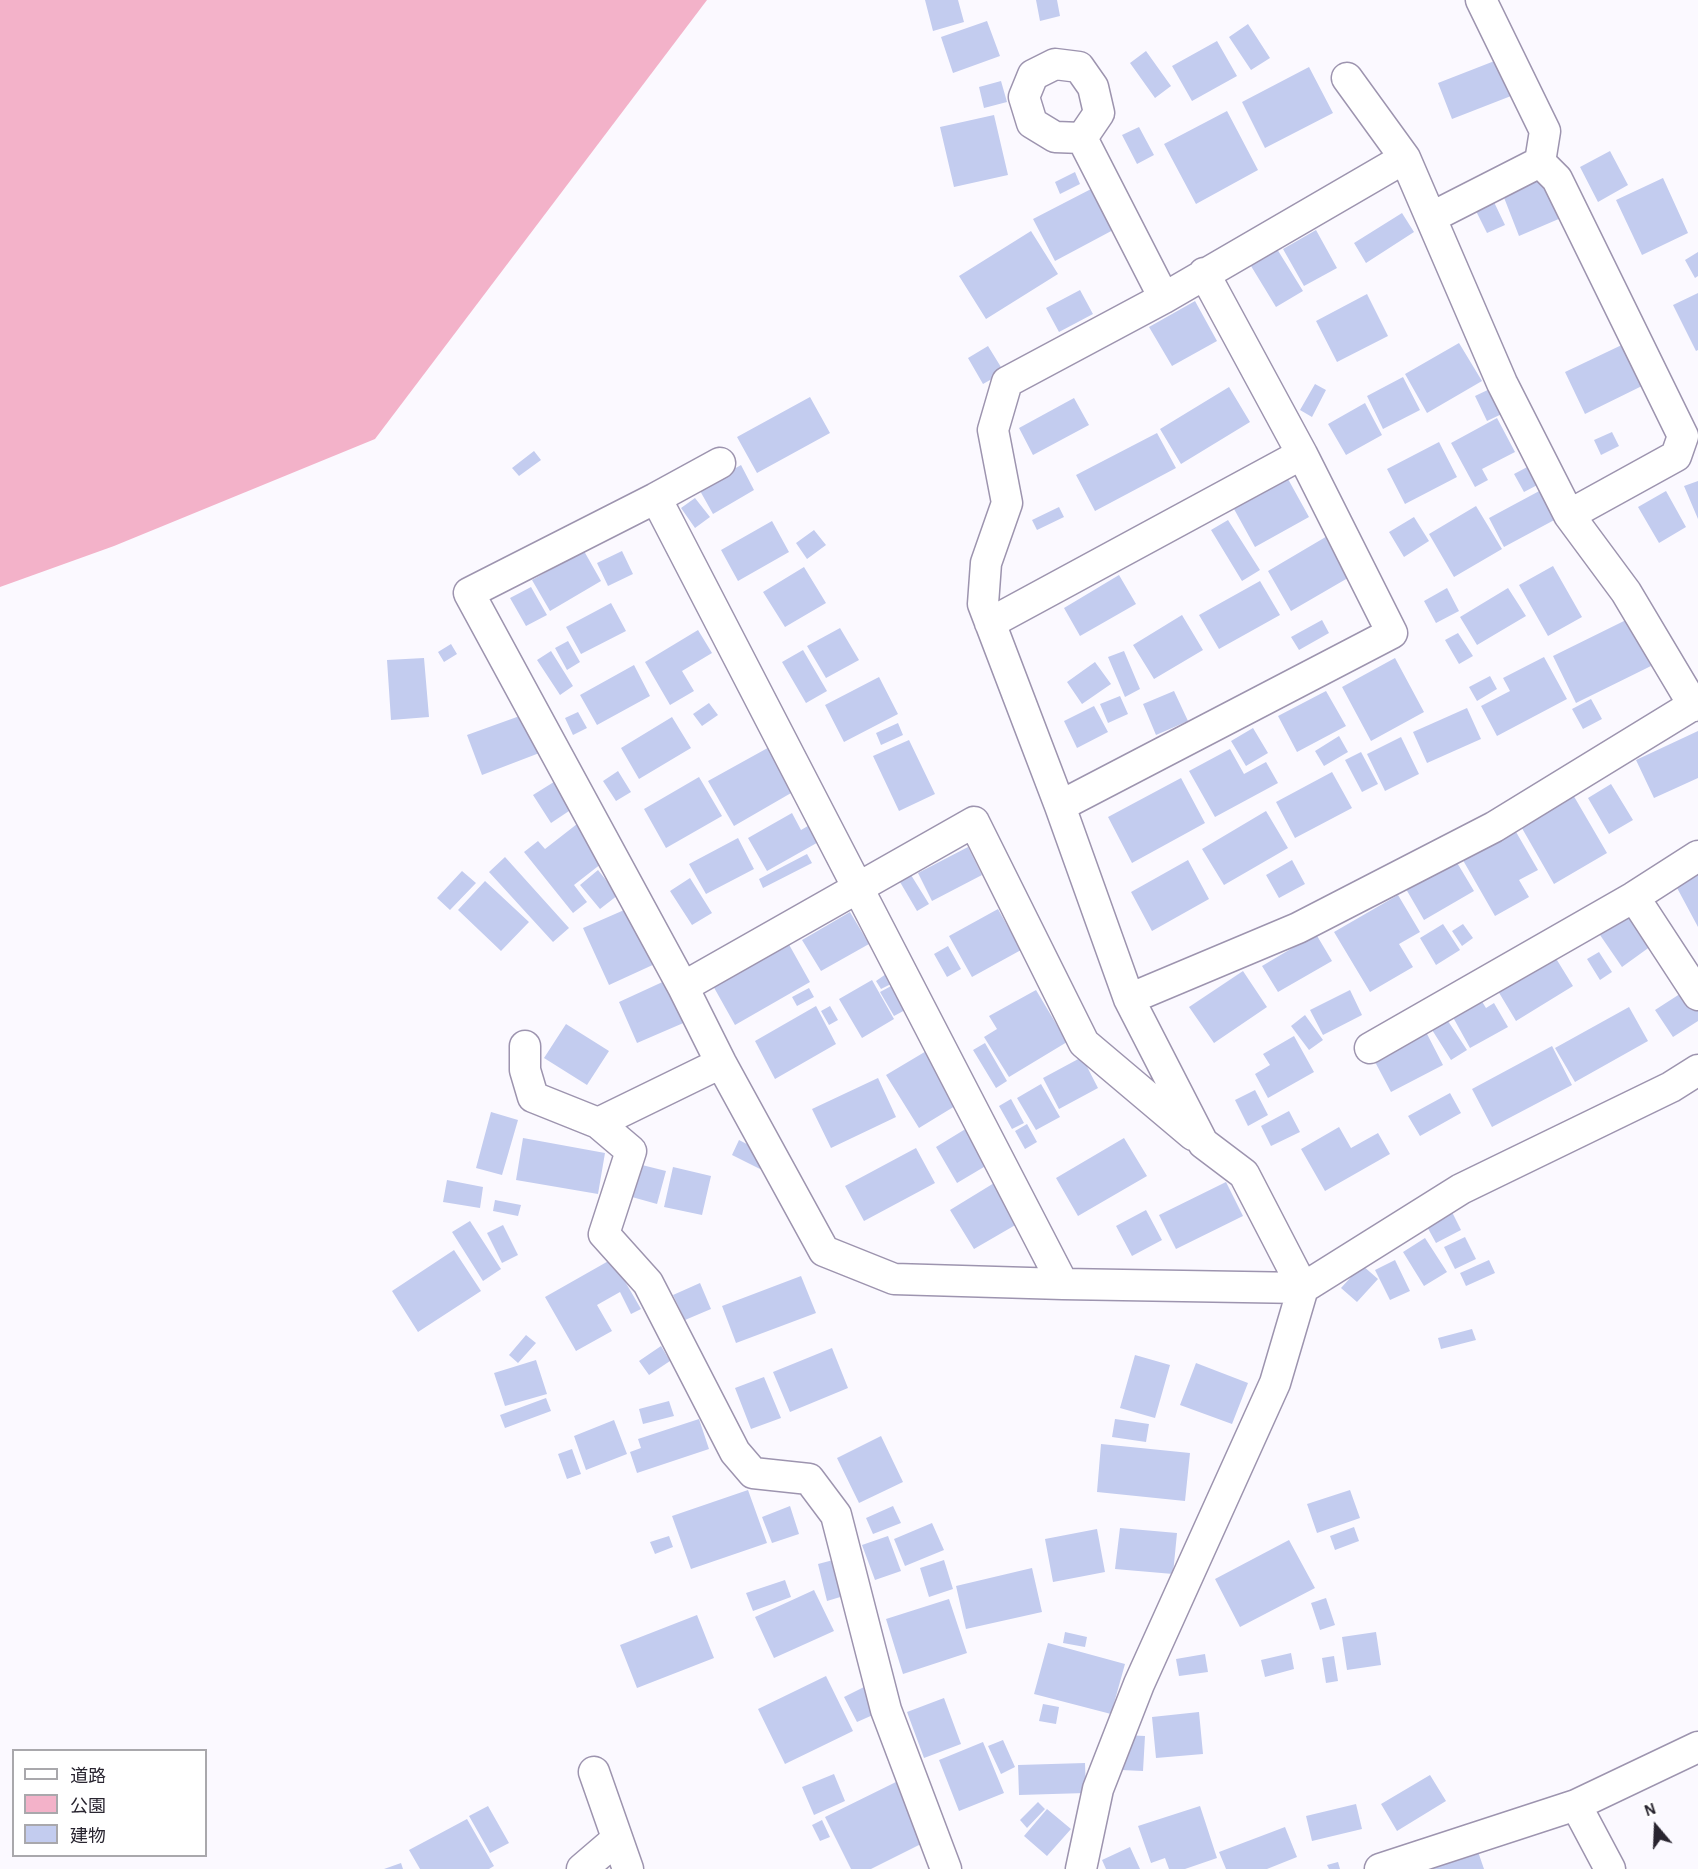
<!DOCTYPE html>
<html>
<head>
<meta charset="utf-8">
<style>
	body { margin:0 }
	#map { position:relative; width:1698px; height:1869px; overflow:hidden; background:#fbf9ff; font-family:"Alegreya Sans","Noto Sans JP",sans-serif }
	canvas { display:block }
	.legend { position:absolute; left:12px; top:1749px; width:195px; height:108px; box-sizing:border-box; background:#fff; border:2px solid #a9a8ac; margin:0; padding:8px 10px; list-style:none; font-size:18px; color:#292530 }
	.legend li { display:flex; align-items:center; gap:12px; height:30px }
	.legend b { width:30px; border:2px solid #a9a8ac }
	.north { position:absolute; left:1626px; top:1797px; width:60px; height:60px; -webkit-text-stroke:4px #fff; paint-order:stroke; rotate:341deg; font-size:16px; font-weight:700; line-height:24px; text-align:center; color:#292530 }
	.north::after { content:''; display:block; margin:auto; width:21px; height:27px; background:#292530; clip-path:polygon(50% 0,100% 100%,50% 72%,0 100%) }
</style>
</head>
<body>
<div id="map">
<canvas width="1698" height="1869"></canvas>
<ul class="legend">
<li><b style="height:8px;background:#fff"></b>道路</li>
<li><b style="height:16px;background:#f3b2c9"></b>公園</li>
<li><b style="height:16px;background:#c3ccef"></b>建物</li>
</ul>
<div class="north">N</div>
</div>
<script>
const ctx = document.querySelector('canvas').getContext('2d');
ctx.lineJoin = 'round';
function paint(path, color) { ctx.fillStyle = color; ctx.fill(path, 'evenodd'); }
function trace(path, color, width, dash) { ctx.strokeStyle = color; ctx.lineWidth = width; ctx.lineCap = dash ? 'butt' : 'round'; ctx.setLineDash(dash || []); ctx.stroke(path); }
const green = new Path2D(`
	M0,0H707L375,439L114,546L0,587Z`);
const building = new Path2D(`
	M925,0H958L964,22L933,31Z
	M1036,0H1057L1060,16L1040,21Z
	M987,21L1000,56L953,73L941,37Z
	M1248,24L1270,58L1251,70L1229,37Z
	M1217,41L1237,76L1192,101L1172,66Z
	M1146,51L1171,86L1155,98L1130,63Z
	M1497,60L1511,96L1452,119L1438,83Z
	M1309,67L1333,113L1265,148L1242,102Z
	M1001,81L1007,102L984,108L979,87Z
	M1227,111L1258,170L1196,204L1164,144Z
	M994,115L1008,175L954,187L940,127Z
	M1139,127L1154,155L1137,164L1122,135Z
	M1610,151L1628,185L1598,202L1580,167Z
	M1075,172L1080,184L1060,194L1055,182Z
	M1545,178L1561,218L1519,236L1503,195Z
	M1663,178L1688,233L1642,255L1616,200Z
	M1093,188L1115,229L1055,261L1033,219Z
	M1493,200L1505,225L1487,233L1475,209Z
	M1402,213L1414,232L1366,263L1354,243Z
	M1316,230L1337,268L1304,286L1283,249Z
	M1031,231L1058,274L986,319L959,276Z
	M1277,249L1303,291L1276,307L1251,266Z
	M1698,252V276L1695,278L1685,260Z
	M1080,290L1093,314L1059,332L1046,308Z
	M1698,293V350L1696,351L1673,305Z
	M1367,294L1388,336L1337,362L1316,321Z
	M1195,301L1217,341L1172,366L1149,327Z
	M1628,342L1648,383L1585,414L1565,372Z
	M1459,343L1482,381L1427,413L1405,374Z
	M988,346L1004,372L983,384L968,358Z
	M1403,377L1420,410L1383,429L1367,396Z
	M1315,384L1326,390L1312,417L1300,410Z
	M1229,387L1250,422L1181,464L1160,429Z
	M1494,387L1506,412L1487,421L1475,396Z
	M810,397L830,433L757,473L737,437Z
	M1074,398L1089,425L1033,455L1019,428Z
	M1365,403L1382,435L1346,455L1328,424Z
	M1497,418L1515,452L1482,469L1488,480L1475,487L1451,443Z
	M1612,432L1619,446L1601,455L1594,440Z
	M1157,433L1176,468L1095,511L1076,475Z
	M1439,442L1457,477L1405,504L1387,469Z
	M534,451L541,460L519,476L512,468Z
	M1533,464L1543,482L1524,492L1514,474Z
	M741,465L754,490L713,514L699,489Z
	M1288,479L1309,517L1255,547L1234,509Z
	M1698,481V519L1684,486Z
	M1543,489L1558,518L1504,547L1489,518Z
	M1666,491L1686,527L1659,543L1638,507Z
	M695,498L710,517L695,528L681,508Z
	M1476,506L1502,549L1454,577L1429,534Z
	M1059,507L1064,517L1037,530L1032,520Z
	M1414,517L1429,541L1404,557L1389,532Z
	M1228,520L1260,570L1242,581L1211,530Z
	M772,521L789,552L738,581L721,550Z
	M814,530L826,545L807,559L796,543Z
	M1329,535L1353,575L1291,611L1268,571Z
	M584,551L601,581L550,611L532,580Z
	M622,551L633,574L608,586L597,563Z
	M1553,566L1582,617L1548,636L1519,585Z
	M804,567L826,603L785,627L763,592Z
	M1119,575L1136,604L1080,636L1064,608Z
	M1260,581L1280,615L1219,649L1199,615Z
	M531,587L547,615L526,626L510,598Z
	M1447,588L1459,611L1436,623L1424,601Z
	M1508,588L1526,616L1477,645L1460,617Z
	M611,603L626,631L581,654L566,627Z
	M1182,615L1203,650L1154,679L1133,645Z
	M1628,619L1651,666L1576,703L1553,656Z
	M1322,620L1329,633L1299,650L1291,637Z
	M840,628L859,660L826,678L807,646Z
	M698,630L712,653L682,671L694,691L670,705L645,662Z
	M1458,633L1473,656L1459,664L1445,640Z
	M568,641L580,662L567,670L555,648Z
	M451,644L457,654L444,662L438,652Z
	M803,650L827,691L806,703L782,662Z
	M551,651L573,686L560,695L537,660Z
	M1124,651L1140,689L1125,697L1108,657Z
	M1544,657L1567,699L1497,736L1481,706L1510,691L1503,678Z
	M424,658L429,717L391,720L387,660Z
	M1395,658L1424,712L1371,741L1342,687Z
	M1095,662L1111,684L1082,704L1067,682Z
	M634,665L650,696L597,725L580,695Z
	M1490,676L1497,689L1477,701L1469,687Z
	M879,677L898,714L844,742L825,705Z
	M1174,691L1188,721L1156,735L1143,704Z
	M1326,691L1346,726L1297,752L1278,716Z
	M1120,696L1128,714L1108,723L1100,704Z
	M1591,699L1602,719L1583,729L1572,709Z
	M709,703L718,715L702,726L693,714Z
	M1094,706L1108,732L1077,748L1064,721Z
	M1467,708L1481,739L1427,763L1413,732Z
	M578,712L587,728L573,735L565,718Z
	M528,713L542,752L482,775L467,735Z
	M672,717L691,748L639,779L621,748Z
	M898,723L903,735L881,745L876,733Z
	M1253,728L1268,753L1246,766L1231,741Z
	M1698,731V778L1654,798L1636,760Z
	M1339,736L1348,752L1324,766L1315,751Z
	M1401,737L1419,774L1385,791L1367,754Z
	M909,740L935,794L899,811L873,756Z
	M773,745L798,789L734,826L708,781Z
	M1230,749L1244,774L1266,762L1278,783L1215,817L1189,771Z
	M1361,752L1378,784L1362,792L1345,760Z
	M618,771L631,792L616,801L603,781Z
	M1332,772L1352,808L1295,838L1276,802Z
	M699,777L722,816L666,848L644,809Z
	M1181,778L1205,823L1132,863L1108,817Z
	M557,780L575,807L551,823L533,795Z
	M1611,784L1633,820L1609,834L1588,798Z
	M1572,793L1607,853L1554,884L1519,823Z
	M1266,811L1288,848L1224,885L1202,849Z
	M792,813L801,830L813,823L822,840L767,871L748,838Z
	M577,824L606,860L574,885L587,902L573,913L524,852L538,841L545,849Z
	M1512,825L1538,870L1519,880L1529,897L1495,916L1460,855Z
	M738,838L754,869L706,894L689,864Z
	M968,847L982,875L932,901L918,873Z
	M807,854L812,863L763,888L759,879Z
	M505,857L569,928L553,942L489,872Z
	M1188,860L1209,899L1152,931L1131,892Z
	M1292,860L1305,884L1279,898L1266,875Z
	M1456,861L1474,891L1424,920L1406,889Z
	M598,870L618,895L600,909L580,885Z
	M462,871L476,883L450,910L437,898Z
	M1698,874V927L1676,886Z
	M911,875L929,904L917,911L900,882Z
	M690,878L712,913L692,925L670,891Z
	M485,881L529,922L501,951L458,910Z
	M1398,895L1420,932L1399,944L1413,967L1370,992L1334,932Z
	M631,907L657,963L609,985L583,928Z
	M998,909L1021,950L972,977L949,936Z
	M1635,910L1658,941L1622,967L1600,935Z
	M850,912L869,944L821,971L802,940Z
	M1443,924L1460,950L1436,965L1420,938Z
	M1463,924L1473,938L1462,946L1452,931Z
	M1316,934L1332,961L1278,992L1262,966Z
	M787,941L810,982L735,1025L712,984Z
	M948,946L961,969L947,977L934,954Z
	M1552,952L1573,986L1516,1021L1495,986Z
	M1599,952L1612,972L1600,980L1587,959Z
	M1243,971L1267,1007L1214,1043L1189,1007Z
	M886,974L891,984L881,989L876,981Z
	M669,979L688,1021L637,1043L619,1002Z
	M872,980L894,1019L862,1038L839,999Z
	M893,985L907,1009L894,1016L880,992Z
	M809,988L814,997L797,1006L792,997Z
	M1036,990L1067,1042L1009,1077L984,1037L997,1029L989,1016Z
	M1350,990L1362,1015L1323,1035L1310,1010Z
	M1686,990L1698,1008V1021L1673,1037L1655,1010Z
	M1478,995L1486,1008L1494,1003L1508,1027L1470,1048L1449,1010Z
	M816,1006L836,1044L775,1079L755,1041Z
	M830,1006L838,1020L829,1025L821,1011Z
	M1629,1007L1648,1041L1575,1082L1555,1048Z
	M1305,1015L1323,1040L1309,1050L1291,1026Z
	M1444,1015L1467,1050L1451,1060L1429,1025Z
	M566,1024L609,1051L587,1085L544,1058Z
	M1426,1032L1443,1065L1391,1092L1374,1060Z
	M1294,1036L1314,1072L1268,1098L1255,1074L1270,1065L1263,1054Z
	M985,1043L1007,1081L996,1088L973,1050Z
	M1552,1046L1572,1085L1492,1127L1472,1089Z
	M928,1050L960,1103L919,1128L886,1075Z
	M1082,1057L1098,1088L1059,1109L1043,1078Z
	M878,1078L896,1117L831,1148L812,1109Z
	M1041,1084L1060,1117L1036,1130L1017,1098Z
	M1255,1090L1268,1115L1248,1126L1235,1100Z
	M1450,1093L1461,1113L1420,1136L1408,1116Z
	M1011,1099L1024,1123L1012,1129L999,1106Z
	M1289,1111L1300,1132L1271,1146L1261,1126Z
	M491,1112L518,1120L502,1175L476,1168Z
	M1027,1124L1037,1142L1025,1149L1015,1131Z
	M972,1125L994,1161L957,1183L936,1147Z
	M1339,1127L1351,1148L1378,1133L1390,1154L1325,1191L1301,1149Z
	M523,1138L605,1153L598,1194L516,1180Z
	M1124,1138L1147,1176L1078,1216L1056,1178Z
	M739,1140L768,1155L760,1169L732,1155Z
	M916,1148L935,1183L864,1221L845,1186Z
	M642,1165L666,1171L657,1204L632,1197Z
	M673,1167L711,1176L702,1215L664,1207Z
	M447,1180L483,1187L480,1208L443,1202Z
	M999,1180L1024,1220L974,1249L950,1210Z
	M1226,1182L1243,1216L1176,1249L1159,1215Z
	M495,1200L521,1205L518,1216L493,1211Z
	M1146,1210L1162,1240L1132,1256L1116,1226Z
	M1451,1210L1461,1230L1436,1243L1425,1223Z
	M470,1221L501,1269L483,1281L452,1232Z
	M503,1225L518,1255L502,1263L487,1233Z
	M1465,1237L1476,1259L1455,1269L1444,1247Z
	M1425,1238L1447,1272L1424,1286L1403,1252Z
	M454,1250L481,1291L418,1332L392,1291Z
	M612,1259L641,1309L631,1314L620,1292L597,1305L612,1331L576,1351L545,1297Z
	M1395,1260L1410,1291L1390,1300L1375,1270Z
	M1489,1260L1495,1273L1466,1286L1460,1273Z
	M1362,1265L1378,1279L1357,1302L1341,1288Z
	M801,1276L816,1313L736,1343L722,1306Z
	M700,1283L711,1309L685,1320L673,1295Z
	M1472,1329L1476,1340L1441,1349L1438,1338Z
	M526,1335L536,1343L518,1363L509,1355Z
	M661,1346L670,1361L649,1375L639,1361Z
	M832,1348L848,1388L790,1412L773,1372Z
	M1135,1355L1170,1365L1155,1418L1120,1408Z
	M536,1360L547,1394L505,1406L494,1373Z
	M1196,1363L1248,1383L1232,1424L1180,1405Z
	M764,1377L781,1418L751,1429L735,1388Z
	M546,1398L551,1411L505,1428L500,1415Z
	M669,1401L674,1416L643,1424L639,1409Z
	M699,1419L709,1449L637,1473L630,1452L641,1448L638,1439Z
	M1115,1419L1149,1424L1146,1442L1112,1437Z
	M614,1420L627,1454L586,1470L574,1436Z
	M881,1436L903,1482L859,1503L837,1458Z
	M1101,1444L1190,1453L1185,1501L1097,1492Z
	M572,1449L581,1474L567,1479L558,1454Z
	M748,1490L767,1543L691,1569L672,1516Z
	M1350,1490L1360,1518L1317,1533L1307,1504Z
	M790,1506L799,1534L772,1543L762,1517Z
	M893,1506L901,1523L873,1534L866,1518Z
	M932,1523L944,1550L905,1566L894,1539Z
	M1354,1527L1359,1541L1335,1550L1330,1536Z
	M1120,1528L1177,1533L1173,1574L1115,1569Z
	M1097,1529L1105,1572L1053,1582L1045,1539Z
	M669,1536L673,1547L655,1554L650,1542Z
	M888,1536L901,1571L875,1580L862,1545Z
	M1289,1540L1315,1588L1240,1627L1215,1579Z
	M837,1559L847,1595L827,1601L818,1564Z
	M944,1560L953,1589L929,1597L920,1568Z
	M1032,1568L1042,1612L966,1629L956,1586Z
	M785,1580L791,1597L753,1611L746,1593Z
	M814,1590L834,1631L774,1658L755,1617Z
	M1326,1598L1335,1625L1320,1630L1311,1603Z
	M949,1599L967,1653L903,1674L886,1619Z
	M697,1615L714,1658L637,1688L620,1645Z
	M1065,1632L1087,1637L1085,1647L1063,1643Z
	M1376,1632L1381,1665L1347,1670L1342,1637Z
	M1048,1643L1125,1664L1111,1714L1034,1694Z
	M1291,1653L1294,1669L1265,1677L1261,1660Z
	M1205,1654L1208,1672L1179,1676L1176,1659Z
	M1334,1656L1338,1681L1326,1683L1322,1658Z
	M826,1676L853,1731L785,1764L758,1709Z
	M870,1684L882,1711L857,1722L844,1697Z
	M944,1698L961,1744L924,1758L907,1712Z
	M1043,1704L1059,1707L1056,1724L1039,1721Z
	M1199,1712L1203,1754L1156,1758L1152,1717Z
	M1123,1735L1145,1736L1143,1771L1121,1770Z
	M1003,1740L1015,1767L1001,1774L988,1746Z
	M983,1742L1004,1793L959,1811L939,1760Z
	M1085,1763L1086,1793L1019,1795L1018,1765Z
	M834,1774L845,1801L814,1815L802,1787Z
	M1430,1775L1446,1801L1397,1831L1381,1804Z
	M898,1781L927,1841L871,1869H851L825,1817Z
	M1038,1802L1045,1809L1027,1828L1020,1820Z
	M1356,1804L1362,1829L1312,1841L1306,1816Z
	M488,1806L509,1843L490,1853L469,1816Z
	M1200,1806L1217,1858L1185,1869H1169L1165,1858L1151,1863L1138,1826Z
	M1047,1809L1071,1829L1047,1856L1024,1836Z
	M467,1819L494,1866L489,1869H420L409,1850Z
	M822,1820L830,1837L820,1841L812,1825Z
	M1285,1827L1297,1857L1267,1869H1226L1219,1852Z
	M1475,1843L1484,1869H1427Z
	M1130,1847L1140,1869H1106L1102,1860Z
	M1338,1862L1340,1869H1329L1327,1865Z
	M401,1863L403,1869H384Z`);
const minor = new Path2D(`
	M1481,0L1545,131L1540,162
	M1347,78L1405,158
	M1082,138L1099,113L1093,87L1079,67L1055,64L1033,75L1024,97L1032,123L1055,137L1082,138L1164,298
	M1432,217L1540,162L1557,179L1683,436L1676,456L1569,515
	M656,498L720,463
	M990,623L1302,454
	M1060,806L1392,633L1302,454L1204,273
	M1634,897L1698,856
	M683,987L974,822L1084,1043L1193,1135
	M1129,999L1298,928L1494,827L1698,702
	M525,1046V1070L533,1097L598,1123
	M1370,1048L1634,897L1698,995
	M721,1063L598,1123L631,1151L604,1234L648,1283L735,1452L753,1473L809,1479L836,1515L886,1710L946,1869
	M1063,1284L656,498L469,593L683,987L721,1063L824,1251L894,1279L1063,1284L1303,1288L1461,1189L1671,1087L1698,1070
	M594,1772L628,1869
	M1576,1805L1610,1869
	M582,1869L617,1839
	M1081,1869L1098,1789L1139,1684L1275,1383L1303,1288L1244,1174L1203,1143L1129,999L1060,806L983,604L986,563L1007,503L993,430L1007,382L1164,298L1405,158L1502,383L1569,515L1626,592L1694,706
	M1380,1869L1576,1805L1698,1747`);
paint(green, '#f3b2c9');
paint(building, '#c3ccef');
trace(minor, '#9d94af', 33);
trace(minor, '#fff', 30);
</script>
</body>
</html>
